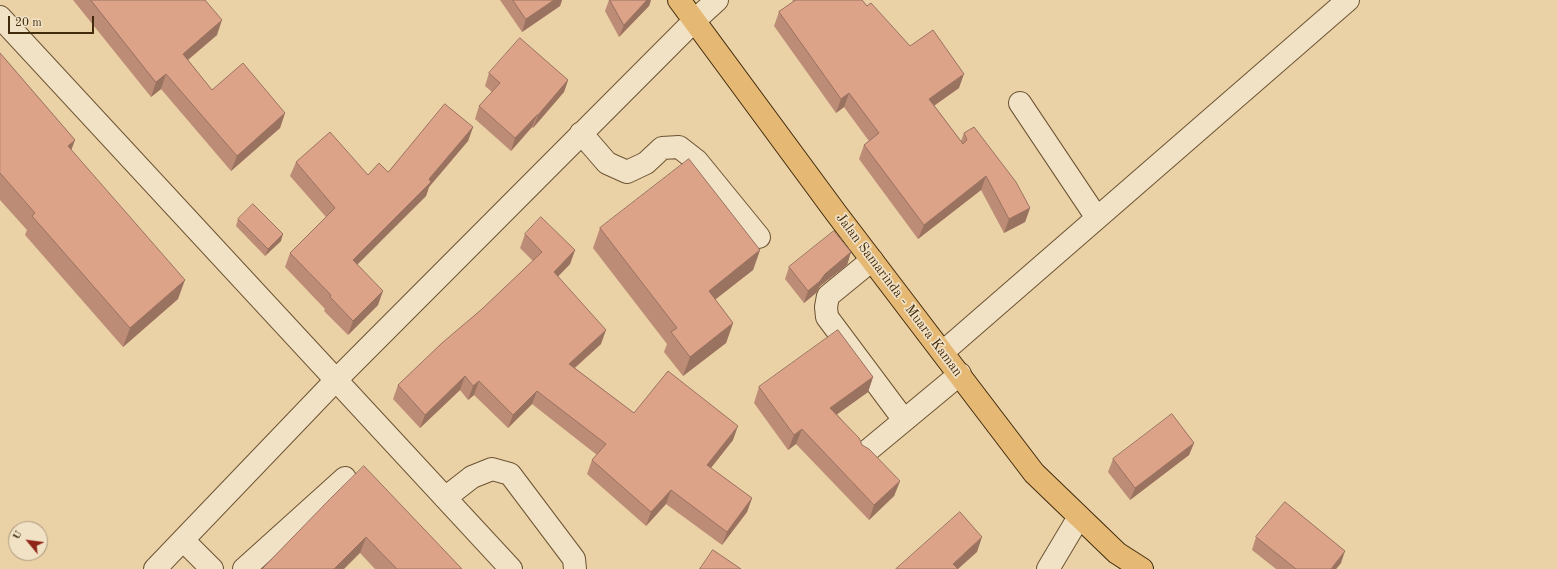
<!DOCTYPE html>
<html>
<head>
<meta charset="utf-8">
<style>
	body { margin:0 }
	#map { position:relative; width:1557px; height:569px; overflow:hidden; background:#ead1a6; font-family:"Old Standard TT",serif }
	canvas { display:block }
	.north { position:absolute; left:8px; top:521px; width:40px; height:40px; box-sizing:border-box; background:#f1e1c5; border:1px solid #ab987b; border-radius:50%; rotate:299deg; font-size:11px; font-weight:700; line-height:16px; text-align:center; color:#422b0d }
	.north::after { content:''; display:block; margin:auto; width:14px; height:18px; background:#8f2418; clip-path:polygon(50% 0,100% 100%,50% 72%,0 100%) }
	.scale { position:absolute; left:8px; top:16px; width:86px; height:18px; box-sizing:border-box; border:2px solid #422b0d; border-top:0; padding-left:5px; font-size:12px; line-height:14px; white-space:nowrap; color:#422b0d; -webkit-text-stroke:3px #f1e1c5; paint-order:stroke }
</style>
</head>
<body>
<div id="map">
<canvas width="1557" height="569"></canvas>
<div class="north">U</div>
<div class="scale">20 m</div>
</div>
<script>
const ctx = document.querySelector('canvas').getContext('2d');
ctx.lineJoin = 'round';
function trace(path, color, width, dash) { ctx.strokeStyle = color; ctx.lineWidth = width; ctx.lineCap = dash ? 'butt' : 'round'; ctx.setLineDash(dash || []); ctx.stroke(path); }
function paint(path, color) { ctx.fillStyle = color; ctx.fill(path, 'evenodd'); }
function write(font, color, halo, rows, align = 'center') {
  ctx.font = font + ' "Old Standard TT",serif'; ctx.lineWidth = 3.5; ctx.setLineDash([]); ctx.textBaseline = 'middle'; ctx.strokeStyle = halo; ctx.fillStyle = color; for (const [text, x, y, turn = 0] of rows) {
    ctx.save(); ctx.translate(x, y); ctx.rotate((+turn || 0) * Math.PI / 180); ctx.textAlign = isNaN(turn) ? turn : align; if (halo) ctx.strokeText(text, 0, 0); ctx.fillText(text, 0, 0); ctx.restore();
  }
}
const minor = new Path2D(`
	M0,17L511,569
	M1020,103L1097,218
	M581,133L607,163L627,172L646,163L662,148L679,147L697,161L759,237
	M872,260L828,296L826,307L827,317L904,420
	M943,352L1348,0
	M866,452L960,374
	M445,498L472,477L492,469L510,474L574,559L575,569
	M183,540L212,569
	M155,569L336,380L695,20L717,0
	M244,569L345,478
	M1048,569L1079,517`);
const major = new Path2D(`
	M679,0L836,213L1034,473L1117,553L1142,569`);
const wall = new Path2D(`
	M73,0H205L217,35L188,60L212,90L285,113L280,128L231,171L161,89L151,97Z
	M500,0H562L560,6L522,32Z
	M609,0H651L649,6L619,37L605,11Z
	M792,0H862L867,6L910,46L959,88L934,105L961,141L964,133L1030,208L1025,222L1004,233L981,190L918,239L859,159L864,145L869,141L844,107L836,113L774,26L779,12L794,2Z
	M0,53L75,140L71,150L178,299L123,347L25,235L27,230L0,200Z
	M489,73L568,80L564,92L533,128L532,127L511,151L475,119L479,106L492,92L485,86Z
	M473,127L468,141L429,187L426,196L357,264L378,305L348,335L324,311L325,309L285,267L290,253L326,217L290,176L296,162L368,175L388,172Z
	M238,219L281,241L265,256L236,226Z
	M600,228L760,250L753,270L715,299L733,323L726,343L683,376L664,352L667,344L593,248Z
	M525,234L575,250L570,264L558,276L601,344L575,368L634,413L733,440L711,468L752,498L747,512L722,545L666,504L646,526L587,474L592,460L597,455L532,404L508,428L474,395L468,400L460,390L420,428L393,399L398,385L482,309L533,261L520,248Z
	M851,252L847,265L820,286L816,293L804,303L785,279L789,267Z
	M873,377L868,392L837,414L862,445L900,481L894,496L869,520L796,444L788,450L754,403L759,387Z
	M1194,443L1189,455L1130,500L1108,472L1113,459Z
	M330,499L462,569H375L360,553Z
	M1256,537L1341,563L1336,569H1276L1252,550Z`);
const shadedWall = new Path2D(`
	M554,0H562L560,6L522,32L526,19Z
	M647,0H651L649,6L619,37L624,25Z
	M222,20L217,35L177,69L183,54Z
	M166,74L161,89L151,97L156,82Z
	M964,74L959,88L924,113L929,99Z
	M568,80L564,92L533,128L538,115Z
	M849,93L844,107L836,113L841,99Z
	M285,113L280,128L231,171L237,156Z
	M537,115L532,127L511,151L515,138Z
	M473,127L468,141L429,187L426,196L348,274L353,260L429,179Z
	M75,140L68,159V146Z
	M986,176L981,190L918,239L924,225Z
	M1030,208L1025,222L1004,233L1009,219Z
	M283,234L281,241L265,256L268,249Z
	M575,250L570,264L549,286L554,272Z
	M760,250L753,270L702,310L709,291Z
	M851,252L847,265L820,286L816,293L804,303L808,291L825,274Z
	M185,280L178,299L123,347L130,328Z
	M383,291L378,305L348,335L353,321Z
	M733,323L726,343L683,376L690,357Z
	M606,330L601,344L564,377L569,364Z
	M465,376L460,390L420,428L425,415Z
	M873,377L868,392L825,423L830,408Z
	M479,381L474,395L468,400L473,386Z
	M537,391L532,404L508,428L513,415Z
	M738,426L733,440L702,479L707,465Z
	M802,429L796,444L788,450L794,435Z
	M1194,443L1189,455L1130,500L1135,488Z
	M900,481L894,496L869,520L874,505Z
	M671,490L666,504L646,526L651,512Z
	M752,498L747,512L722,545L727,532Z
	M366,537L360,553L344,569H334Z
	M982,537L977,552L958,569L953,564Z
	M1345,551L1341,563L1336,569H1331Z`);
const building = new Path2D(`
	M91,0H205L222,20L183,54L212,90L243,63L285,113L237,156L166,74L156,82Z
	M513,0H554L526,19Z
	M610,0H647L624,25Z
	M796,0H862L867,6L871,3L910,46L933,30L964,74L929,99L963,144L967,140L964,133L974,127L1016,182L1030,208L1009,219L986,176L924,225L864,145L879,133L849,93L841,99L779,12Z
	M520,38L568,80L538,115H537L515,138L479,106L500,83L489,73Z
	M0,53L75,140L68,146L185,280L130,328L32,216L35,213L0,173Z
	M445,104L473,127L429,179L431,182L353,260L383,291L353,321L330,297L331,295L290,253L335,208L296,162L330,132L368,175L379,163L388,172Z
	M689,159L760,250L709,291L733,323L690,357L671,332L677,328L600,228Z
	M253,204L283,234L268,249L238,219Z
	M541,217L575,250L554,272L606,330L569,364L634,413L668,371L738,426L707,465L752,498L727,532L671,490L651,512L592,460L606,444L537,391L513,415L479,381L473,386L465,376L425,415L398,385L442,343L482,309L542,252L525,234Z
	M834,231L851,252L825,274L820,281L808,291L789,267Z
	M838,330L873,377L830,408L859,438L862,445L869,449L900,481L874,505L802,429L794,435L759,387Z
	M1172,414L1194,443L1135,488L1113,459Z
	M364,466L462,569H397L366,537L334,569H262L330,499Z
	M1285,502L1345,551L1331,569H1296L1256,537Z
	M960,512L982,537L953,564L958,569H896Z
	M713,550L741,569H700Z`);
const streetNames = [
	["Jalan Samarinda - Muara Kaman",899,295,53]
];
trace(minor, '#6c5433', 24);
trace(major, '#422b0d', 24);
trace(minor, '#f1e1c5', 22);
trace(major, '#e5b873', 22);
paint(wall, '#bd8c76');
paint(shadedWall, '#9a7260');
paint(building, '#dca389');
trace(building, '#9a7260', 1);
write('14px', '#422b0d', '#f1e1c5', streetNames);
</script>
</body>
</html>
